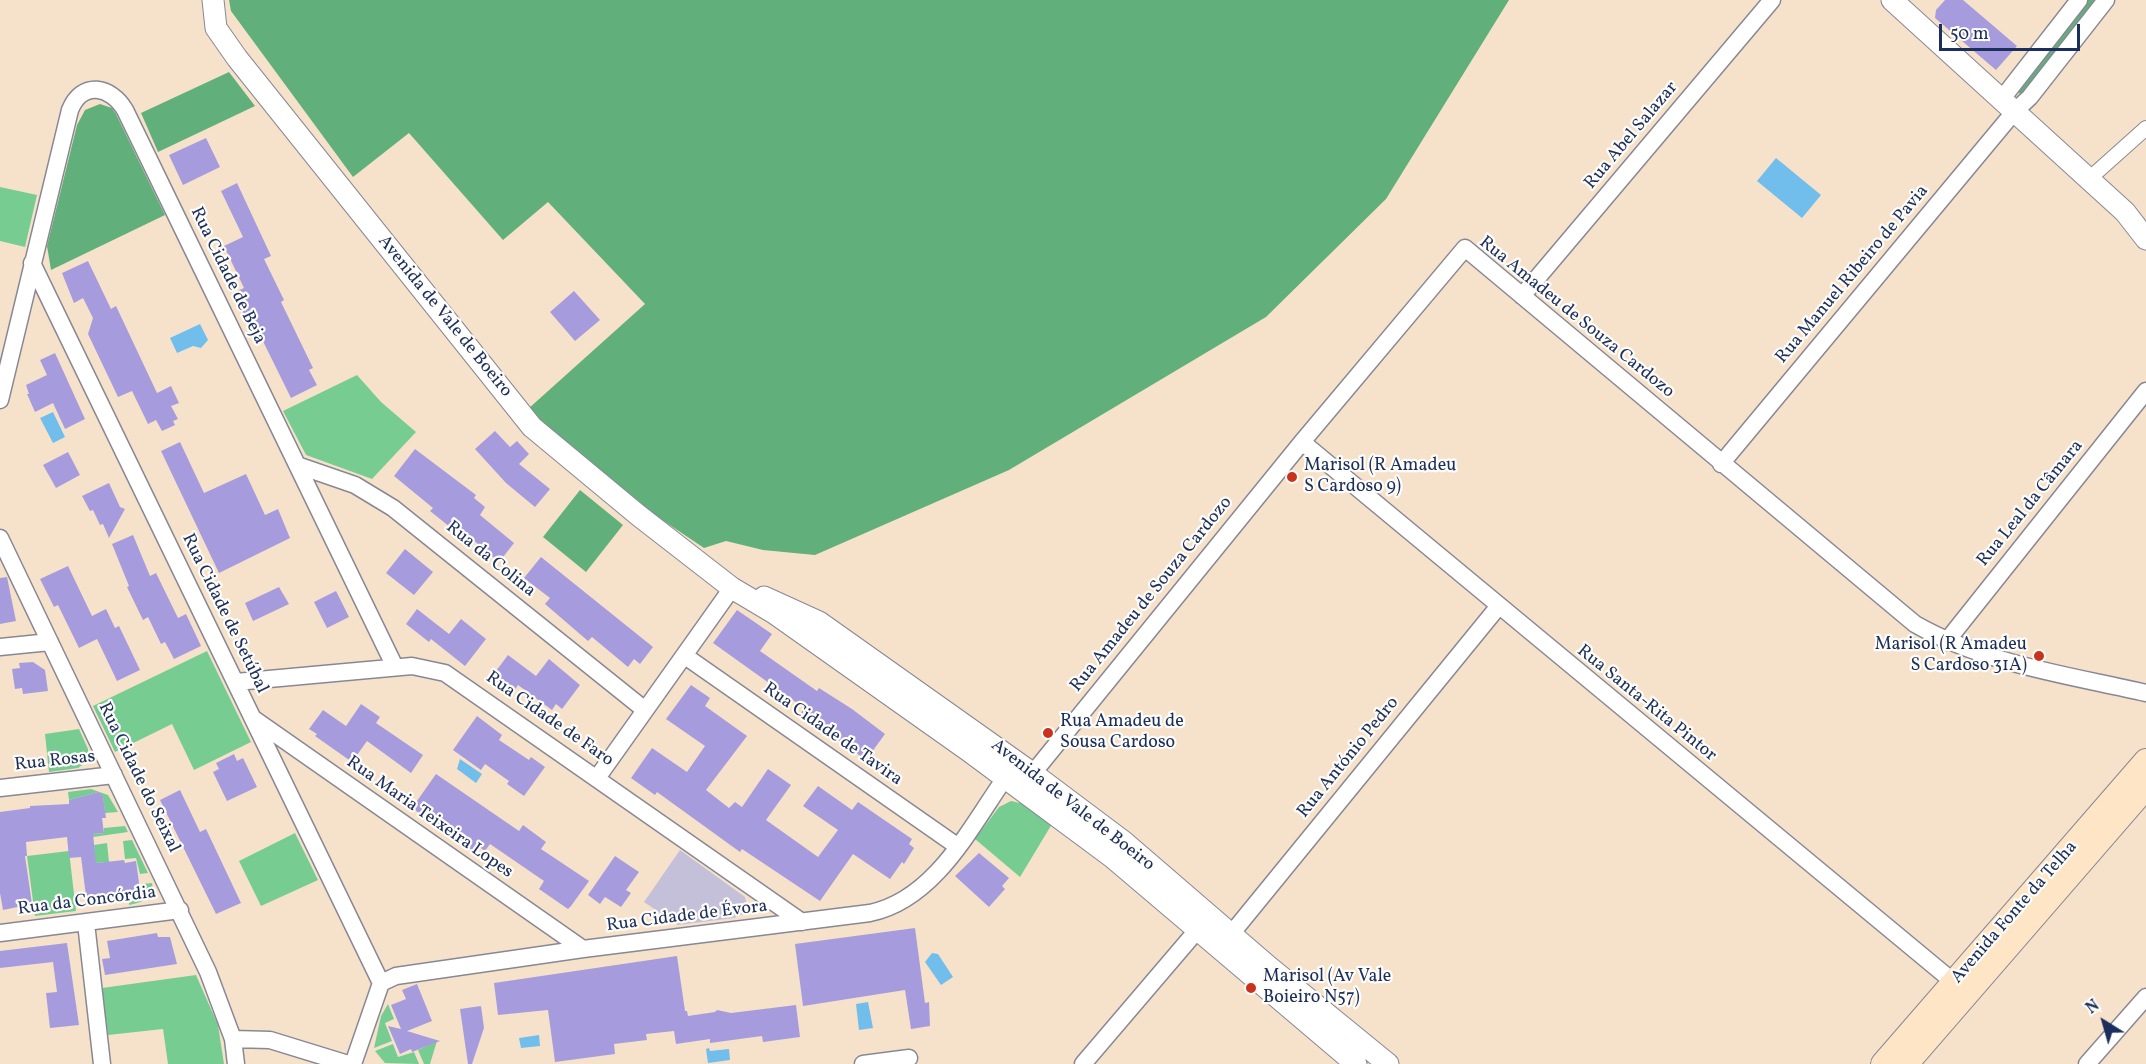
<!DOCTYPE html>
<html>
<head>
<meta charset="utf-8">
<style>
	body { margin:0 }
	#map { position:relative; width:2146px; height:1064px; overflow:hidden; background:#f6e2ca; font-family:Vollkorn,serif }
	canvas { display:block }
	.north { position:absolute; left:2074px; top:992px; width:60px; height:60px; -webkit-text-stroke:4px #fdfcf7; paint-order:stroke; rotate:323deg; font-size:16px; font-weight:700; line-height:24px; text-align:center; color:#1b2f5e }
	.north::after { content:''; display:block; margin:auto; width:21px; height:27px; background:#1b2f5e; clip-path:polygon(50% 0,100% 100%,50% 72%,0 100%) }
	.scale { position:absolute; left:1939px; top:24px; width:141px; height:27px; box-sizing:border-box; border:3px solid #1b2f5e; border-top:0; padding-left:8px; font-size:18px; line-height:21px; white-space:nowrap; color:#1b2f5e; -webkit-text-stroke:4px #fdfcf7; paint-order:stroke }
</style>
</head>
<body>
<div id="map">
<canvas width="2146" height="1064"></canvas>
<div class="north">N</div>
<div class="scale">50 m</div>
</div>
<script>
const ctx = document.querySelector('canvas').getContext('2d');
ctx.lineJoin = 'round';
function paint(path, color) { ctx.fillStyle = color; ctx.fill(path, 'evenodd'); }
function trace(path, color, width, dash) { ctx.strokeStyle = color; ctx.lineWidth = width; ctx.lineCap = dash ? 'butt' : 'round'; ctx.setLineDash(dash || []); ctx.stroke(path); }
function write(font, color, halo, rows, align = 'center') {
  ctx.font = font + ' Vollkorn,serif'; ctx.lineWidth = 4.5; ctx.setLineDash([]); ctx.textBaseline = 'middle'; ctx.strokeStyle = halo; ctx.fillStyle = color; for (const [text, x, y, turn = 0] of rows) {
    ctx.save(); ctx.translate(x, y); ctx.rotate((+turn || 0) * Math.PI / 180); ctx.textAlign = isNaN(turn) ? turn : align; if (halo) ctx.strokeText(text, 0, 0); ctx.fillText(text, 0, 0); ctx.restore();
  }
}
const industrial = new Path2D(`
	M680,850L745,897L747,906L743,914L734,918L678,925L644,902Z`);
const green = new Path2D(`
	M0,187L37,195L25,247L0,241Z
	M357,375L381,402L416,432L372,479L306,455L283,411Z
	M207,651L251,742L194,770L172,724L115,752L93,706Z
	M79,729L88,749V761L78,768L49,772L45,734Z
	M91,789L108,795L118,812L105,813L103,797L98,792L69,800L68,792Z
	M1011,801L1024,804L1052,824L1020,877L975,839L999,807Z
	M125,826L128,832L93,837V834L104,833V828Z
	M295,833L318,880L261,906L239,861Z
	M132,840L148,873L140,874L136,858L125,859L123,841Z
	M107,843L109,862L95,863L94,845Z
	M69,851L76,911L35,916L27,856Z
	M152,883C155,898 141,903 129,905V895L143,893V884Z
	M196,975L218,1025L224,1064H168L163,1029L108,1035L102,988Z
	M388,1004L394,1019L385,1023L392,1041L374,1048L381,1016Z
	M437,1041L430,1064H424L418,1050Z
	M393,1044L398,1057L414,1052L419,1064L385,1063L375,1051Z`);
const forest = new Path2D(`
	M229,0H1509L1386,199L1266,317L1009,470L815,555L763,550L726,541L704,548L634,501L528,409L645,304L548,202L503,240L409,133L353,177L231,11Z
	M2088,0H2096L2023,94L2018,93Z
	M229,72L255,106L158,152L141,113Z
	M100,104L112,108L116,114L165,215L51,270L47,246L77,125L85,110Z
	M580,490L623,525L586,572L543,537Z`);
const water = new Path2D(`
	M1776,158L1821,195L1802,218L1757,181Z
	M200,324L208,340L201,348L193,346L177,353L170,338Z
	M53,412L65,437L53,443L40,418Z
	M460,759L482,774L476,783L457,769Z
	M932,953L938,954L953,977L941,985L925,962Z
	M868,1002L873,1028L859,1030L856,1004Z
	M539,1035L540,1046L521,1048L519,1038Z
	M709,1048L710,1051L729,1049L730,1060L708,1063L706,1049Z`);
const building = new Path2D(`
	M1945,0H1963L2017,46L1996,70L1935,18L1936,10Z
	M206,138L220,167L183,185L169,155Z
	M237,183L271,256L264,259L284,300L281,302L313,368L309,370L317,385L291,398L251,317L246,319L233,293L244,288L224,246L243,237L221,191Z
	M88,261L111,309L116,306L157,393L171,386L179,403L171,406L178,419L173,421L175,425L162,431L156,420L148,424L132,391L118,397L88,334L93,318L83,298L74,303L62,273Z
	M574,291L600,320L575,341L550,312Z
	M55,353L85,419L65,429L53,403L35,412L27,394H29L26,385L47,375L40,360Z
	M495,431L510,447L517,441L529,454L519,464L550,489L535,507L506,483L475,449Z
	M180,442L204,493L246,474L265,515L278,509L290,538L219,573L161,451Z
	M415,449L476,495L474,498L485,507L480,515L514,543L500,561L484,552L478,544L465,533L452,525L450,527L430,511L433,508L394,476Z
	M68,452L80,475L56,488L43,465Z
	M109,483L120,507L125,509L109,538L103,524L100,525L93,510L90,511L82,496Z
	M133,535L150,576L156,573L178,618L186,614L201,646L174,659L165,642L161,644L148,617L143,620L127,587L129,586L112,544Z
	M405,549L433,572L414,595L386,573Z
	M541,557L653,647L640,664L634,659L628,667L592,637L588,641L545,604L550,598L524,578Z
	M68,566L92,616L106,609L115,628L119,626L140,670L117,681L97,639L79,648L58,605L54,607L40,579Z
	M7,577L16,621L0,624V578Z
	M279,587L289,604L253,621L245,603Z
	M336,591L349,617L327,628L314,602Z
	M417,609L449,634L461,619L486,639L465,666L431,639L429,642L406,624Z
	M737,610L772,634L760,651L817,691L819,688L852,709L885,734L866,760L801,713L804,708L713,643Z
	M508,655L536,676L549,659L580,685L562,709L556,704L552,710L518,685L512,694L490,679Z
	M33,662L45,670L48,691L23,694L22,688L15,689L12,669L20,668L19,663Z
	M691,685L710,698L705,706L747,736L706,790L729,808L735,802L742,807L768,769L791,785L766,820L818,857L838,830L803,806L818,786L852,810L858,802L912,839L909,844L914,848L904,864L902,862L890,879L853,854L820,901L742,849L740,852L657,792L655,795L631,778L652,748L687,772L705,746L666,719Z
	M361,704L380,717L376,723L423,755L411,773L367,741L352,762L315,736L317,734L309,729L323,710L346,726Z
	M477,716L502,735L499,740L529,760L531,757L545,767L524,796L507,784L509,781L485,764L481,770L453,750Z
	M234,754L237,761L243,758L257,787L227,801L213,772L219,769L216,763Z
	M436,774L519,831L523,825L546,842L541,849L589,881L571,906L568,909L539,889L544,881L490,844L485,851L478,846L474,852L412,808Z
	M180,790L200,832L206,829L241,903L216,914L160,800Z
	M98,792L103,796L106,818H102L104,833L93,834L96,863L124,860L125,863L136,861L140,890L128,891V894L122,895V898L104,901V897L98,898V895L86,896L81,857L69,858L67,837L26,842L27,856H25L32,904L3,910L0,893V812L30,808V806L69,804V800Z
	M979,853L1009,878L1002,886L1005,889L989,907L955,876Z
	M615,856L639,872L626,890L631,893L621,907L605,897L600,904L588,895Z
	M915,928L925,1003L929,1002L930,1026L911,1029L905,990L803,1006L795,944Z
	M157,933L158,937H170L177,964L105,975L102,959L110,958L107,941Z
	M67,943L79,1025L50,1028L46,993L57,992L53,962L0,968V951Z
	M677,956L685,1011H687L688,1016L715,1012L717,1010L731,1013L796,1005L800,1037L763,1042L762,1036L710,1043V1039L676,1044L674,1031L646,1034L647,1040L614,1044L615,1054L555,1062L548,1010L498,1015L494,983Z
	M417,984L432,1021L407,1031L440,1041L412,1052L411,1049L400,1054L388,1026L401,1029L391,1005L406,999L402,990Z
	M481,1006L484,1028L472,1064H468L460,1009Z`);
const pedestrian = new Path2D(`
	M2089,179L2146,128`);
const minor = new Path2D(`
	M2001,100L2079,0
	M32,263L381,983
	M1522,296L1772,0
	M0,400L70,110C82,80 111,86 125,110L395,667
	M1302,442L1962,989
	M1721,464L2014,112L2030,97L2106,0
	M297,465L355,485L393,508L645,710
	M0,538L208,972L233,1039L236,1064
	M1946,642L2146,391
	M0,647L50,642
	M685,656L957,846
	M236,682L412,666L445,673L802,922
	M254,719L583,949
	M597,778L732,588
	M1025,783L1302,442L1465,248L1915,624C1985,664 2068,675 2146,693
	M0,788L114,775
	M86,923L102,1064
	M0,933L180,910
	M1223,944L1498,607
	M233,1039L270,1040L348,1064
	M353,1064L381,983L396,976L583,949L870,913C938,899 974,820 1012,768
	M863,1064L909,1058
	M1083,1064L1205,921
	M2087,1064L2146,997`);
const tertiary = new Path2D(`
	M213,0L216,28L237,58L532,427L638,515L732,588L774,613L969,751L1112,857L1356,1064
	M1892,0L2125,212L2146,239
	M764,597L819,622L1032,773L1124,842L1269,967L1388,1064`);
const secondary = new Path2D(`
	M1883,1064L2146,761
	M1906,1064L2146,787`);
const markers = [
	[1292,477,6,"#c8321e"],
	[2039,656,6,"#c8321e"],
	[1048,733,6,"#c8321e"],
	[1251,988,6,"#c8321e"]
];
const streetNames = [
	["Rua Abel Salazar",1632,136,-50],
	["Rua Manuel Ribeiro de Pavia",1853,275,-50],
	["Rua Cidade de Beja",227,276,64],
	["Avenida de Vale de Boeiro",444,317,51],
	["Rua Amadeu de Souza Cardozo",1576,318,39],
	["Rua Leal da Câmara",2031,504,-51],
	["Rua da Colina",490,560,39],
	["Rua Amadeu de Souza Cardozo",1152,595,-51],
	["Rua Cidade de Setúbal",224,614,64],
	["Rua Santa-Rita Pintor",1646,704,39],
	["Rua Cidade de Faro",549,720,35],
	["Rua Cidade de Tavira",832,735,35],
	["Rua António Pedro",1349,758,-51],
	["Rua Rosas",55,762,-6],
	["Rua Cidade do Seixal",138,778,64],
	["Avenida de Vale de Boeiro",1072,806,38],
	["Rua Maria Teixeira Lopes",429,818,35],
	["Rua da Concórdia",87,902,-7],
	["Avenida Fonte da Telha",2015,913,-49],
	["Rua Cidade de Évora",687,917,-7]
];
const poiNames = [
	["Marisol (R Amadeu",1304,467],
	["S Cardoso 9)",1304,488],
	["Marisol (R Amadeu",2027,646,"right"],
	["S Cardoso 31A)",2027,667,"right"],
	["Rua Amadeu de",1060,723],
	["Sousa Cardoso",1060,744],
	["Marisol (Av Vale",1263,978],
	["Boieiro N57)",1263,999]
];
paint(industrial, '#c5c0da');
paint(green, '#77cd91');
paint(forest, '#61b07b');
paint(water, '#71bdeb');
paint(building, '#a69cdd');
trace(pedestrian, '#888894', 16);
trace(minor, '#888894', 19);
trace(tertiary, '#888894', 23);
trace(secondary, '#888894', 26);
trace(pedestrian, '#fff', 14);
trace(minor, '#fff', 16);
trace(tertiary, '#fff', 21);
trace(secondary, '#fee5c5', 24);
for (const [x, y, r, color] of markers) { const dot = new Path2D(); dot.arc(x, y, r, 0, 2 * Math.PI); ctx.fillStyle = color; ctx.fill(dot); trace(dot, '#fdfcf7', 2); }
write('18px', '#1b2f5e', '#fdfcf7', streetNames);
write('18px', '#1b2f5e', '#fdfcf7', poiNames, 'left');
</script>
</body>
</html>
